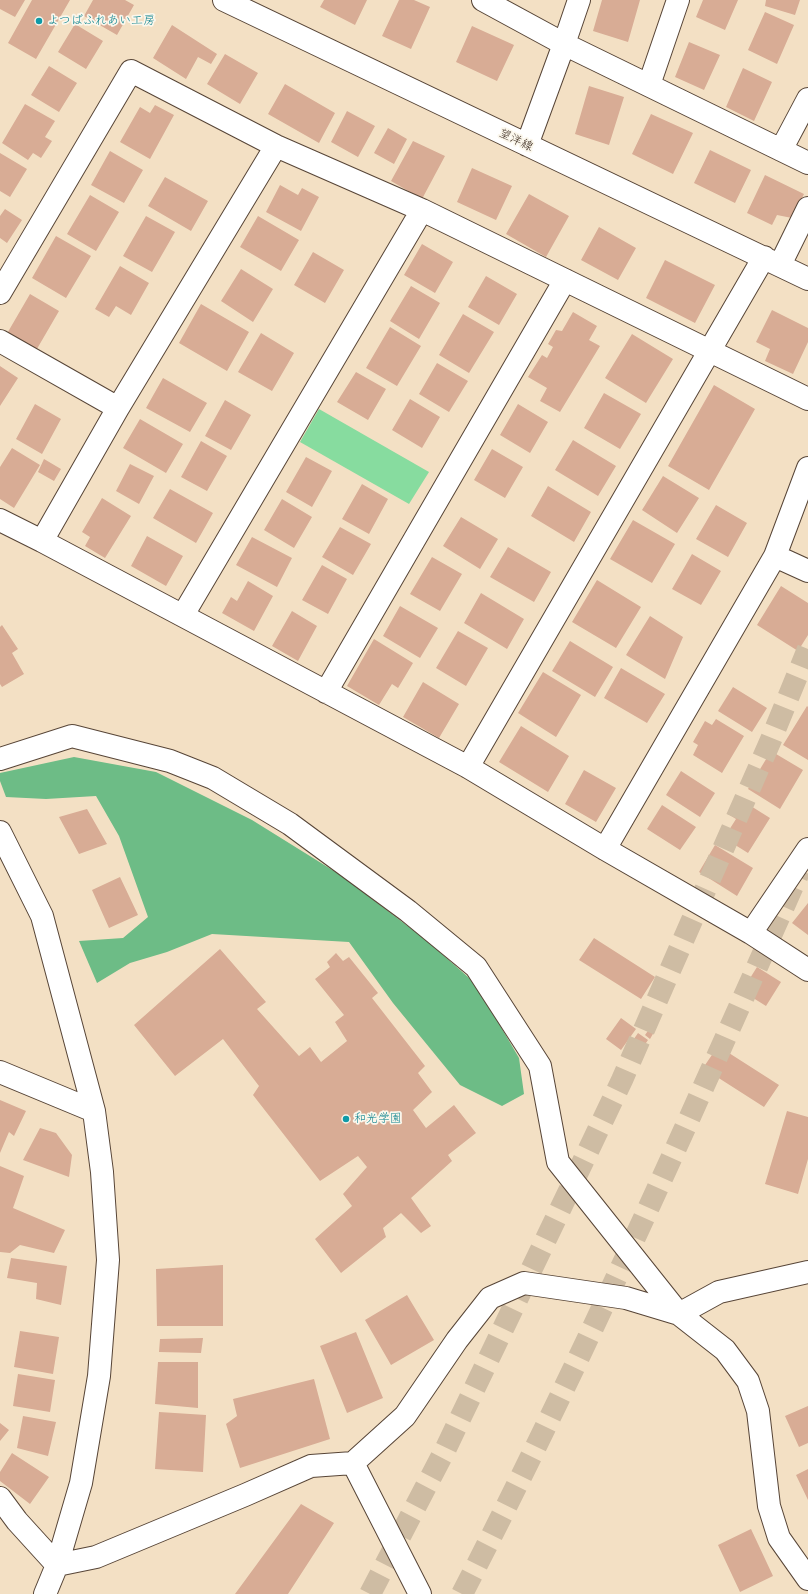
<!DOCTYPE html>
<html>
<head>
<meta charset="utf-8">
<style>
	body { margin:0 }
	canvas { display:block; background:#f3e0c4 }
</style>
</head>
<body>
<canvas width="808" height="1594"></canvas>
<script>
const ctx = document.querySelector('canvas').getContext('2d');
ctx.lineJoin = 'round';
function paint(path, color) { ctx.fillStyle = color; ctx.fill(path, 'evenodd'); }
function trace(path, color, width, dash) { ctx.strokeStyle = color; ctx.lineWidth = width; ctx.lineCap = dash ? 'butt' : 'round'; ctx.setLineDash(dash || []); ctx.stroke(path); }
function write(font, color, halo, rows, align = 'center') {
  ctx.font = font + ' "Comic Neue","Klee One",sans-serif'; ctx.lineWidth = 3.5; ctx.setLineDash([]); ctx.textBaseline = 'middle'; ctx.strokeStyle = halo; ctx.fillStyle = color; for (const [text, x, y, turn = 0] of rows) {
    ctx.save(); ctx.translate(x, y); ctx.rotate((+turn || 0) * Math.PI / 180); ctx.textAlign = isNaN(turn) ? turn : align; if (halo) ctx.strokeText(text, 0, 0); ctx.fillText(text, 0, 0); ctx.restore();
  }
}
const green = new Path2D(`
	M319,409L429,472L409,504L300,442Z`);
const forest = new Path2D(`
	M74,757L156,772L252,820L342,876L426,940L476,984L519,1058L524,1094L502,1106L460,1085L393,1003L349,942L212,934L167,952L130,963L97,983L79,941L123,938L148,917L119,836L96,796L46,799L6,797L0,781V773Z`);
const building = new Path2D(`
	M0,0H25L15,17L0,9Z
	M32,0H70L36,59L8,43Z
	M93,0H125L134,5L117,35L84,16Z
	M324,0H367L355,25L320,7Z
	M399,0H414L430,7L411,49L382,36Z
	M602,0H640L628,42L593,31Z
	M703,0H738L725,30L696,17Z
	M766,0H800L795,15L765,6Z
	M765,12L794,25L777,64L748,50Z
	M75,24L103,41L86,69L58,52Z
	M172,25L217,54L211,64L198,57L186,79L153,58Z
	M472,26L514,45L497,81L456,62Z
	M689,42L720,55L704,90L675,77Z
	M225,54L258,73L240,104L207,84Z
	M49,66L77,83L59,112L31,95Z
	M743,68L772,82L754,121L726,107Z
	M285,84L335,113L319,143L268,114Z
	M589,86L624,97L609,145L575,134Z
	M25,104L55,121L45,137L52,141L41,158L33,153L28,160L2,143Z
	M155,105L174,115L150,159L120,142L140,107L150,113Z
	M347,111L375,126L358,157L331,142Z
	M651,114L693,133L673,174L632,154Z
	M388,128L407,139L394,164L374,153Z
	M413,141L445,156L422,199L391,181Z
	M710,150L751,170L735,203L694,183Z
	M110,151L143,170L124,203L91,185Z
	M0,153L27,169L10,197L0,191Z
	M472,168L512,186L496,220L457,202Z
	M765,175L804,194L792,218L777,215L772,225L747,213Z
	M165,177L208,201L191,231L148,206Z
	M280,185L298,195L302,188L319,197L301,231L266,212Z
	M529,194L569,216L546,257L506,234Z
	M90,195L119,212L96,251L67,234Z
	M5,209L22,220L7,243L0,238V216Z
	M146,216L175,232L152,272L123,256Z
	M258,216L299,240L281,271L240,247Z
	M599,227L636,248L618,280L581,260Z
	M56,236L91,256L66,298L32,278Z
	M422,244L453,262L435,293L404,275Z
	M313,252L344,270L325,303L294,285Z
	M665,260L715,285L695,323L646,298Z
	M120,266L149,283L131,315L116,306L109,317L95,309Z
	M241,269L273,289L253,322L221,301Z
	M486,276L517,294L499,325L468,307Z
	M411,286L440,303L419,339L390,321Z
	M30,294L59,311L34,354L5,337Z
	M201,304L249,332L227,371L179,343Z
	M772,310L808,328V342L793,374L765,361L770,349L756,342Z
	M573,312L597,326L589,340L600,346L560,412L540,401L547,388L528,377L542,355L547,358L553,347L548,344L556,330L562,331Z
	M463,314L494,332L469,373L439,355Z
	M390,327L421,346L397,386L366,368Z
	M261,333L294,353L272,391L238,372Z
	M632,334L673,359L646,403L605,378Z
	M437,363L468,381L449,412L419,394Z
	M0,366L18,378L0,406Z
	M356,372L386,389L368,420L337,402Z
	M163,378L207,403L190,432L146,408Z
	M714,385L755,409L709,490L668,466Z
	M604,393L641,414L620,449L584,428Z
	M410,399L440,417L422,448L392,430Z
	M225,400L251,415L231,450L205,436Z
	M35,404L61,419L42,454L16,439Z
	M518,404L548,422L530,453L500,435Z
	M140,419L183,444L166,473L123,448Z
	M573,440L616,466L598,496L555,470Z
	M201,441L227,456L207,491L181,477Z
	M12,448L40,465L14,508L0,499V467Z
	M492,449L523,467L505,498L474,480Z
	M306,457L332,471L312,507L286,492Z
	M44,459L61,469L54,481L38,472Z
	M130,464L154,476L139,504L116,491Z
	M663,476L699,498L677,533L642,510Z
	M362,484L388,499L369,534L342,519Z
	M548,486L591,512L574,542L531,516Z
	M170,489L213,513L196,543L153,518Z
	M102,498L131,516L105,558L85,546L90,537L82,532Z
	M282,499L312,517L294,548L264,530Z
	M716,505L747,523L728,557L696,539Z
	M461,517L498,539L480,569L443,546Z
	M633,520L675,544L652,583L610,559Z
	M340,527L371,544L353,575L322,557Z
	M147,536L183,556L166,586L131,566Z
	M252,537L292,558L277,587L236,565Z
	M508,547L551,572L534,602L490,577Z
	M692,554L721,571L701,605L672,589Z
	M432,557L462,574L440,611L410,594Z
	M322,565L347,579L328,614L302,600Z
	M597,580L641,607L616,648L572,622Z
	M248,581L273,596L254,631L222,613L231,597L237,601Z
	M781,586L808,603V635L798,651L757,625Z
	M481,593L524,619L507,649L464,623Z
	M400,606L438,628L420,658L383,636Z
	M292,611L317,626L298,661L272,646Z
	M650,616L683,637L665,679L626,655Z
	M2,625L18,649L12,653L24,674L2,687L0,684V627Z
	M458,631L488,648L466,686L436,668Z
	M374,639L413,663L398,688L392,684L379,705L347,686Z
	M570,641L613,667L595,697L552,671Z
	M621,668L665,694L647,723L604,698Z
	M543,672L581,695L556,737L518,713Z
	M423,682L459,704L439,738L403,717Z
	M733,687L767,708L752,732L718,711Z
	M807,706L808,707V760L783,745Z
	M716,719L744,736L722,773L693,755L698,745L693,742L705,721L712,725Z
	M521,726L569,756L548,792L499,762Z
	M771,751L803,770L780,809L748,789Z
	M584,770L616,788L596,822L565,804Z
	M681,771L715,793L700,817L666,795Z
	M738,798L770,818L748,853L724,838L736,819L728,814Z
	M662,805L696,827L680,850L647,829Z
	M87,809L107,844L79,854L59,817Z
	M715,845L753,868L737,896L699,872Z
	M120,877L138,915L109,928L92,890Z
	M808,903V935L792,923Z
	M594,938L655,977L641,999L579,960Z
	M220,949L266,1002L257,1009L299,1056L310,1047L321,1062L347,1041L335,1022L344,1015L315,979L330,967L327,962L336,953L343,961L349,957L378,993L372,998L425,1066L418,1073L432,1092L413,1110L426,1128L454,1105L476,1133L448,1155L452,1161L411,1198L431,1226L421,1233L401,1213L383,1228L386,1237L341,1273L315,1239L352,1206L343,1194L367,1167L358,1156L320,1181L253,1095L259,1086L223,1039L175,1076L134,1025Z
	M757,967L781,982L766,1006L742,991Z
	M621,1018L636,1029L621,1050L606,1039Z
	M650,1028L654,1032L650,1039L645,1035Z
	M638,1033L648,1040L635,1059L625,1052Z
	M718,1046L779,1085L764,1107L703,1068Z
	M0,1100L26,1111L14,1136L9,1132L0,1153Z
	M787,1111L808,1117V1159L798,1194L765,1184Z
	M40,1128L56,1133L72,1155L69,1177L23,1160Z
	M0,1166L24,1176L13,1208L65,1230L54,1253L20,1245L10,1253L0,1252Z
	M11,1258L67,1266L61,1305L36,1299L37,1283L7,1278Z
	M223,1265V1326H157L156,1269Z
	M407,1295L434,1340L391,1365L365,1320Z
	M20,1331L59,1337L53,1374L14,1367Z
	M356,1332L383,1398L347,1413L320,1346Z
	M203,1338L201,1353L159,1352L160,1339Z
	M158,1362H198V1408L155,1404Z
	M18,1374L55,1380L50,1412L13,1406Z
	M314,1379L330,1439L240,1468L226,1424L237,1416L233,1399Z
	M808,1406V1443L799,1447L785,1416Z
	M159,1412L206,1415L203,1472L155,1469Z
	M23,1416L56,1422L48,1456L17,1448Z
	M0,1423L9,1430L0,1441Z
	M12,1453L49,1477L30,1504L0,1481V1472Z
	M808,1469V1500L796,1475Z
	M301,1504L334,1523L288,1594H235Z
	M751,1529L773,1576L740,1592L718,1545Z`);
const highwayTunnel = new Path2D(`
	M370,1594L446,1448L622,1080L770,742L808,649
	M462,1594C584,1357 692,1114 800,870`);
const minor = new Path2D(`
	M224,0L808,279
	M483,0L564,44L808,163
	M649,85L678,0
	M527,145L564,44L579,0
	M781,150L808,99
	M780,265L808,208
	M0,293L131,71L276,146L422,210L808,399
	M0,341L118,408
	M0,520L42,541L468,767L605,849L751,933L808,970
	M42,541L118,408L276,146
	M775,556L808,571
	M183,615L422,210
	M326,692L565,280
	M0,759L72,736L170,761L213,778L290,824L408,911L476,967L540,1066L558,1162L679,1314L725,1350L748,1381L758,1411L769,1506L779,1538L808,1579
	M468,767L764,257
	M0,832L42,916L94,1111L102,1172L108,1260L99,1376L81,1483L57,1565L45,1594
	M605,849L775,556L808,468
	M751,933L808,849
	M0,1072L94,1111
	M353,1463L420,1594
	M0,1498L17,1521L57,1565L96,1557L245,1495L311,1466L353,1463L405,1416L457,1340L490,1298L524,1283L626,1298L679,1314L719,1292L808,1272`);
const markers = [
	[39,21,4,"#0f9aa8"],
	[346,1119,4,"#0f9aa8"]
];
const cultureNames = [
	["よつばふれあい工房",47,21],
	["和光学園",354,1119]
];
const streetNames = [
	["望洋線",516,140,26]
];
paint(green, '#87dc9f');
paint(forest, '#6dbc86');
paint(building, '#d8ac95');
trace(highwayTunnel, '#cebca3', 22, [22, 11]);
trace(minor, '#574537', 24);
trace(minor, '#fff', 22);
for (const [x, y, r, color] of markers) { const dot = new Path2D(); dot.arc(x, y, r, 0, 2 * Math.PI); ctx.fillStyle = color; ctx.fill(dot); trace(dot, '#fbf7ec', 1.5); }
write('12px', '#0d838f', '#fbf7ec', cultureNames, 'left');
write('12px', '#3b2a1e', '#fbf7ec', streetNames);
</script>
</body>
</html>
